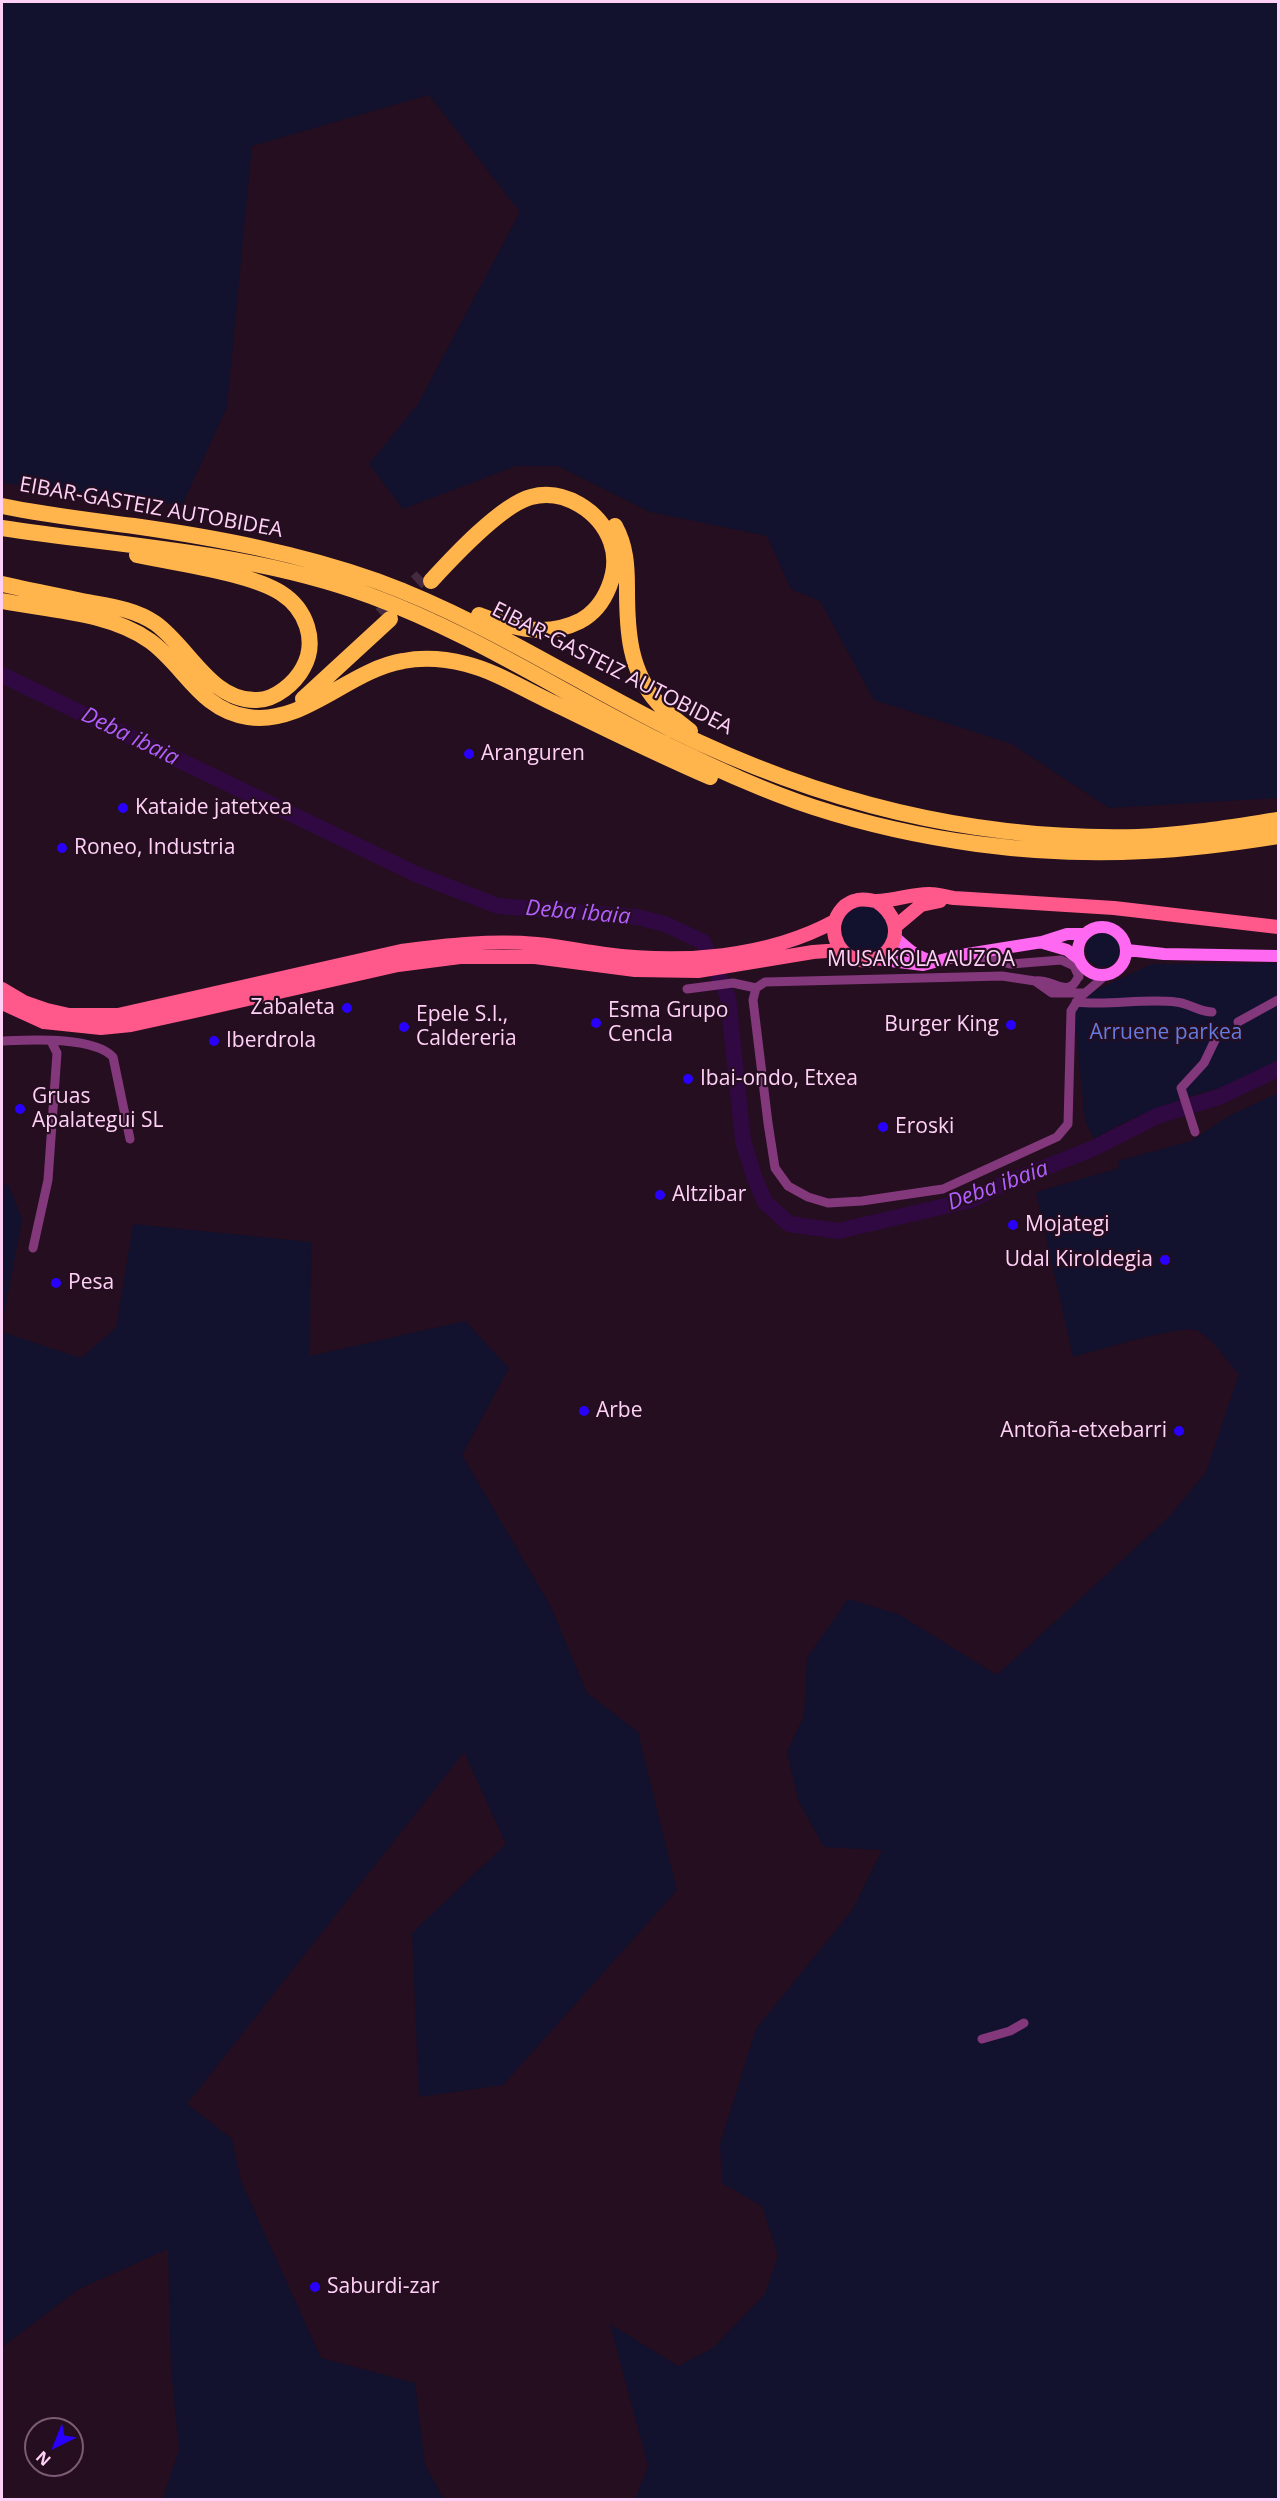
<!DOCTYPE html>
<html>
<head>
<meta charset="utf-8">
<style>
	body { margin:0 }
	#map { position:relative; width:1280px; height:2501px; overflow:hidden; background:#240e1f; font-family:"Open Sans",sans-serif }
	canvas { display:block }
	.frame { position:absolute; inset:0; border:3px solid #ffd1f7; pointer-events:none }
	.north { position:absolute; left:24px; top:2417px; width:60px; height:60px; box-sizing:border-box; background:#240e1f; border:2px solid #7c5c75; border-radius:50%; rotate:223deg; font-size:16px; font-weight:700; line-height:24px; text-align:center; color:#ffd1f7 }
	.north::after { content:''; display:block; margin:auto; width:21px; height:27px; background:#2900fc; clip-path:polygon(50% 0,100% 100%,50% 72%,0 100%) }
</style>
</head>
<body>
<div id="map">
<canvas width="1280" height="2501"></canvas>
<div class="frame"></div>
<div class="north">N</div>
</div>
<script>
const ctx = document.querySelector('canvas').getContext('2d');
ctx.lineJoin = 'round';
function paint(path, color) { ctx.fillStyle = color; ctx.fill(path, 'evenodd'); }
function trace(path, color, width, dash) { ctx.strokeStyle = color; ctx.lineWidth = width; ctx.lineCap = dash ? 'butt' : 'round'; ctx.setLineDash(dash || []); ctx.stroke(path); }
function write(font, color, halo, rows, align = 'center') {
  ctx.font = font + ' "Open Sans",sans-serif'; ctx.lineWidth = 4.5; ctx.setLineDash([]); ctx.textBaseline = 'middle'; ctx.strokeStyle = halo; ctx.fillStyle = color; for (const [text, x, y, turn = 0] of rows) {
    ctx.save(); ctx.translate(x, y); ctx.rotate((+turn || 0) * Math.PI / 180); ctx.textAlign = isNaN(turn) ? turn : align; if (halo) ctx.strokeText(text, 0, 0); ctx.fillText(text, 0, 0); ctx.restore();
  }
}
const green = new Path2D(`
	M2,2H1278V798L1109,808L1012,744L874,700L820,601L791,589L767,536L650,512L558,466H516L403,509L369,464L418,404L520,212L429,95L252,146L227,407L182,505L2,483Z
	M863,903L880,907L892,929L881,952C875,953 868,957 862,956C844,952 831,927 846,912C850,908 858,906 863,903Z
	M1086 950a17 17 0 1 1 34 0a17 17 0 1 1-34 0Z
	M1278,963V1062C1253,1083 1218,1087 1188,1097C1155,1108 1124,1121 1094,1139L1085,1120L1075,1019V1009L1094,991L1152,964Z
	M1278,1093V2499H635L648,2466L610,2324L678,2366L713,2348L765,2294L778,2255L762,2206L722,2183L720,2144L756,2029L853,1909L882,1850L824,1847L798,1800L787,1752L804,1716L807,1658L848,1599L898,1614L997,1675L1169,1517L1206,1472L1239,1374C1225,1360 1216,1341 1198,1331C1184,1323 1094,1352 1073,1357L1036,1192L1119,1168L1118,1161L1191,1141L1227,1117Z
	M2,1182L9,1186L22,1219L2,1327Z
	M133,1224L311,1242L310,1356L465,1321L509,1368L462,1455L551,1607L587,1693L638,1732L677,1890L503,2085L419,2097L412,1933L506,1844L464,1752L187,2104L232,2139L241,2181L321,2358L415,2383L425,2465L444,2499H163L179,2449L171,2370L168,2249L79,2289L2,2347V1332L81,1358L116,1328Z`);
const river = new Path2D(`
	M2,675L418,875L498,906L637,917L665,924L703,942L728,997L743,1141L755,1179L765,1202L789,1224L838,1231L971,1200L999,1186L1094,1148L1157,1116L1219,1097L1278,1069`);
const highwayTunnel = new Path2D(`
	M381,615L422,577`);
const street = new Path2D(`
	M972,955L1011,964L1061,960L1074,966L1079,977
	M1035,981C1056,978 1072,1006 1082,965
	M687,989L733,983L756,988
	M1085,993H1052L1035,981L1002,976L765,982L756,988L753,1000L768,1123L775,1168L788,1186L808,1197L828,1203L862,1201L943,1189L1057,1137L1068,1124L1071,1011L1080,997C1089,990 1098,982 1107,974
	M1076,1002C1109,1006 1143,998 1176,1002C1189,1003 1199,1012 1212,1012
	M1238,1022L1278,1000
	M2,1041C29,1040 93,1036 113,1057L130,1139
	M1195,1132L1181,1088L1204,1063L1217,1036
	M33,1248L48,1180L57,1053L51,1041
	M982,2039L1010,2031L1024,2023`);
const secondary = new Path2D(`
	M1078 951a24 24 0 1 1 48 0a24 24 0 1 1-48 0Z
	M895,937C907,948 917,958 933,961
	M1043,943L1067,950L1079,959
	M1127,950L1164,954L1278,956
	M875,959L923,965L961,955L1042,942L1067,934H1084`);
const primary = new Path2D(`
	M876,901C917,927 884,976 849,956C840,951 834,940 834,929C834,917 842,905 854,901C862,898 868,900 876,901C895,901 913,893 931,894C939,894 947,897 954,898L1114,908L1278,927
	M896,926L921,905L940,901
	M2,989L24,1002L47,1010L69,1015H118L401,951C446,945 492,940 537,944C560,946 582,951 605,954C681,964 767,958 835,921
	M2,1003L44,1022L101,1028L131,1025L195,1011L398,965L460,957H535L635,970L698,971L813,952L841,950`);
const highway = new Path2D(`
	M2,506C45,515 90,520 134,526C217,538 298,553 377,581C481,619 573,680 671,729C819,802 972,841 1138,837C1185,835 1232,827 1278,820
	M615,526C626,546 627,566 627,589C627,630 629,671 658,703C667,714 679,722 690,731
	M2,528C126,547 252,552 371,596C477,635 570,698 671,747C717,769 764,791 813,807C918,841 1035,857 1145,851C1190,849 1234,843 1278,836
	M431,581C453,557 501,505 531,497C564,488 600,511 611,542C621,570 606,607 580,621C568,627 554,630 541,630C519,630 498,622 479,615
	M2,584C28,590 55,595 82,601C107,606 133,608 155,623C188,646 211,702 257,700C275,700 295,683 303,668C318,641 306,609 281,593C250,573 175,563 137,555
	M2,601C49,610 109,612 150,641C185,666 200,710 248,717C303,726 349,670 403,661C424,657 446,659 466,664C494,671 520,687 545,699C600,726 654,753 710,777
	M303,699L390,619`);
const markers = [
	[469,754,6,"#2900fc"],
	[123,808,6,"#2900fc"],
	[62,848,6,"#2900fc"],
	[347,1008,6,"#2900fc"],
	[596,1023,6,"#2900fc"],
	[1011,1025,6,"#2900fc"],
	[404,1027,6,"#2900fc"],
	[214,1041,6,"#2900fc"],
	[688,1079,6,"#2900fc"],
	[20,1109,6,"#2900fc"],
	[883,1127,6,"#2900fc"],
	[660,1195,6,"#2900fc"],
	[1013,1225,6,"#2900fc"],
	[1165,1260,6,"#2900fc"],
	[56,1283,6,"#2900fc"],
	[584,1411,6,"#2900fc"],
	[1179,1431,6,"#2900fc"],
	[315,2287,6,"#2900fc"]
];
const streetNames = [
	["EIBAR-GASTEIZ AUTOBIDEA",151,508,10],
	["EIBAR-GASTEIZ AUTOBIDEA",612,669,27],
	["MUSAKOLA AUZOA",921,960]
];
const poiNames = [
	["Aranguren",481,754],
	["Kataide jatetxea",135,808],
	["Roneo, Industria",74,848],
	["Zabaleta",335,1008,"right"],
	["Esma Grupo",608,1011],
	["Cencla",608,1035],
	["Epele S.l.,",416,1015],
	["Caldereria",416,1039],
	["Burger King",999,1025,"right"],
	["Iberdrola",226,1041],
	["Ibai-ondo, Etxea",700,1079],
	["Gruas",32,1097],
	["Apalategui SL",32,1121],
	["Eroski",895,1127],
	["Altzibar",672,1195],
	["Mojategi",1025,1225],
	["Udal Kiroldegia",1153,1260,"right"],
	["Pesa",68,1283],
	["Arbe",596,1411],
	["Antoña-etxebarri",1167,1431,"right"],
	["Saburdi-zar",327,2287]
];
const parkNames = [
	["Arruene parkea",1166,1033]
];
const waterNames = [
	["Deba ibaia",130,737,26],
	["Deba ibaia",578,913,5],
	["Deba ibaia",998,1186,-20]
];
paint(green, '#12112e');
trace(river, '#310942', 16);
trace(highwayTunnel, '#452b3f', 16, [16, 8]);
trace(street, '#83387c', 9);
trace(secondary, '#ff68f1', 12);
trace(primary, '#ff588b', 14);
trace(highway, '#ffb54c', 16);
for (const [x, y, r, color] of markers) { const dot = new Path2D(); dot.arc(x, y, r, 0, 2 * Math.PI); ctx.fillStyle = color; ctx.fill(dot); trace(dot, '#240e1f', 2); }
write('21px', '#ffd1f7', '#240e1f', streetNames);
write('21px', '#ffd1f7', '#240e1f', poiNames, 'left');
write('21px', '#637be2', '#240e1f', parkNames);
write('italic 22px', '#b35fff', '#240e1f', waterNames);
</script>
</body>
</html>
